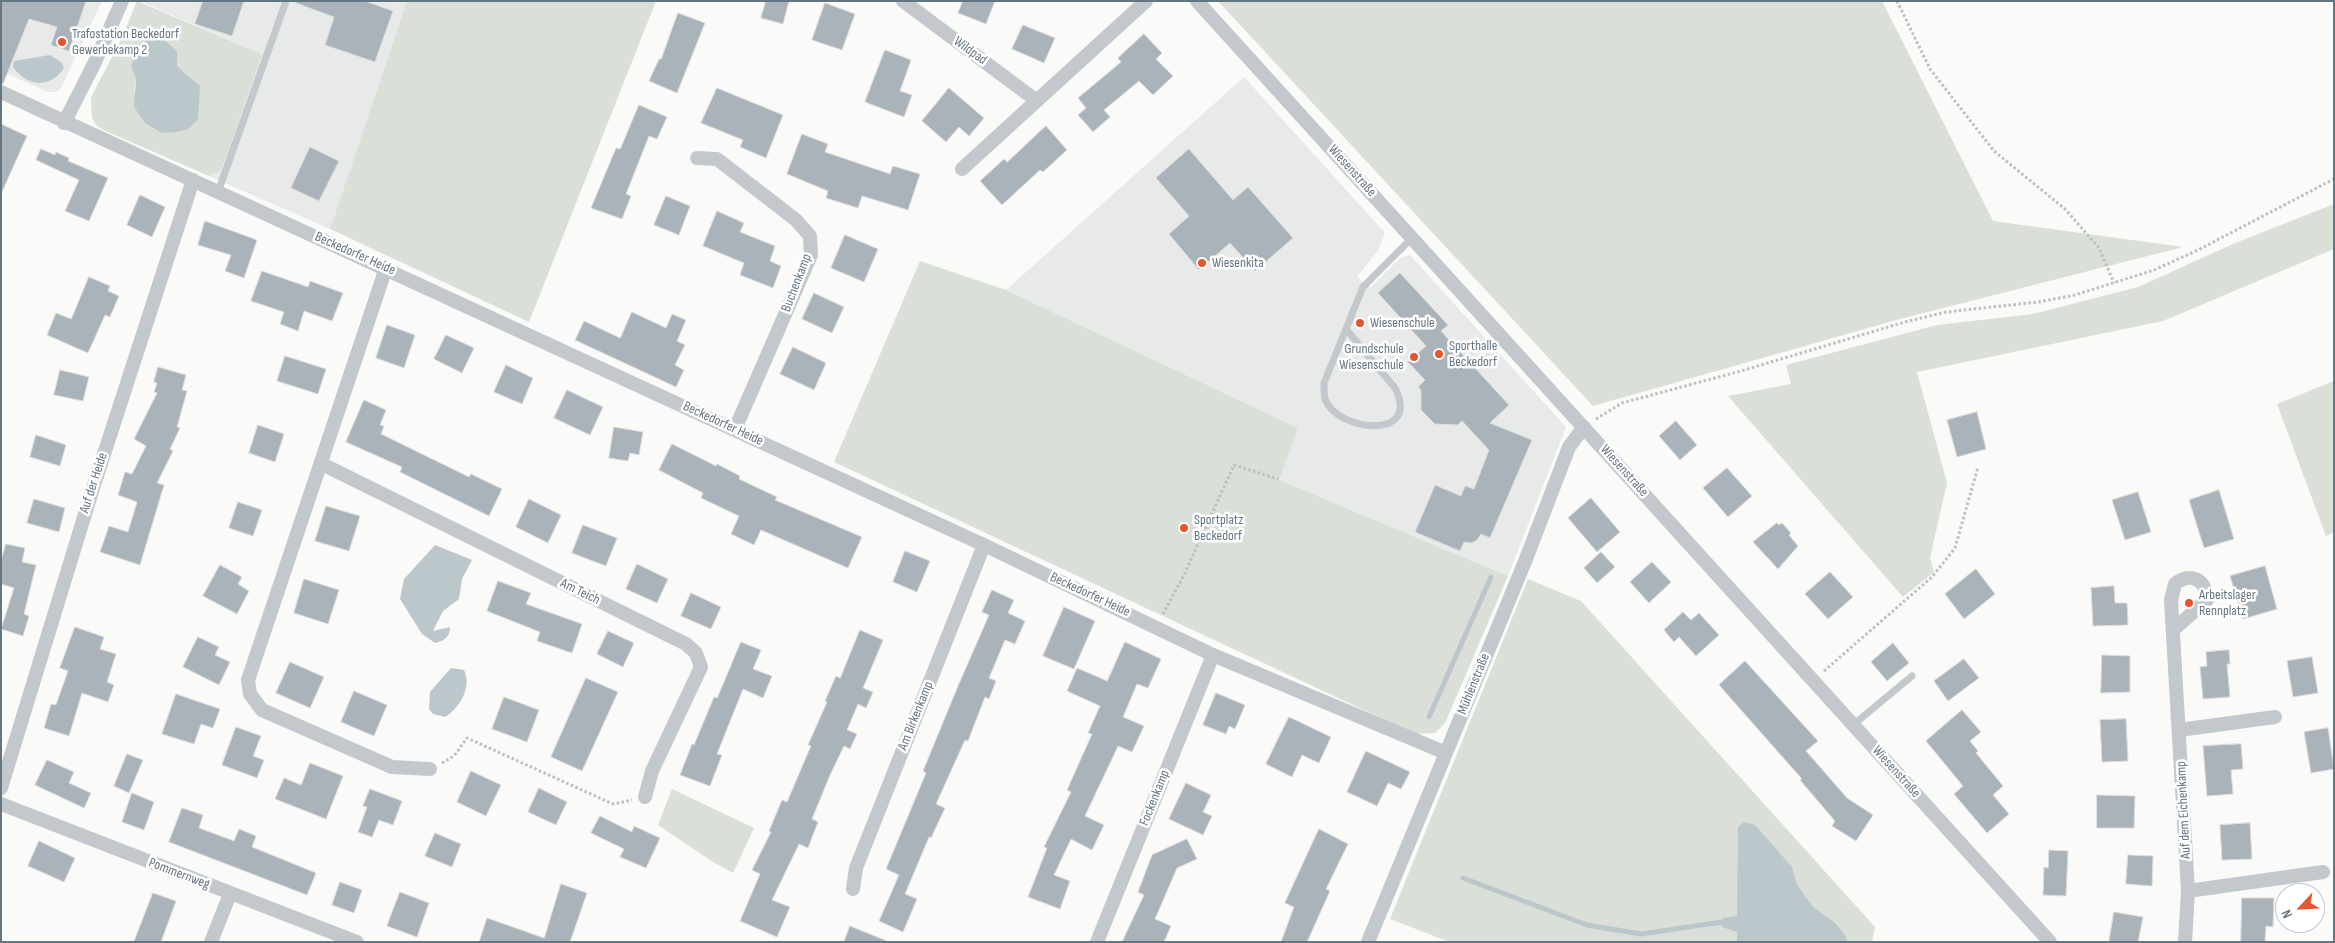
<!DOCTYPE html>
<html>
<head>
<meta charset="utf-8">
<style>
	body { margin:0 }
	#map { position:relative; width:2335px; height:943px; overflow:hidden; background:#fafaf8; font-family:"Sofia Sans Condensed",sans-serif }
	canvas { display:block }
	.frame { position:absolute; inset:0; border:2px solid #657683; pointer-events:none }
	.north { position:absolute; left:2275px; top:883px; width:50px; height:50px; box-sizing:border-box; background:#fff; border:1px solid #c1c8cd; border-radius:50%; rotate:245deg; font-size:14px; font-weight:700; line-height:20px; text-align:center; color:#657683 }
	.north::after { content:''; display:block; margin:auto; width:18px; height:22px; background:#e4572e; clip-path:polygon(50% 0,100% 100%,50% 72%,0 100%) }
</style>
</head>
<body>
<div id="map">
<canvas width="2335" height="943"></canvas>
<div class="frame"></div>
<div class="north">N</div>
</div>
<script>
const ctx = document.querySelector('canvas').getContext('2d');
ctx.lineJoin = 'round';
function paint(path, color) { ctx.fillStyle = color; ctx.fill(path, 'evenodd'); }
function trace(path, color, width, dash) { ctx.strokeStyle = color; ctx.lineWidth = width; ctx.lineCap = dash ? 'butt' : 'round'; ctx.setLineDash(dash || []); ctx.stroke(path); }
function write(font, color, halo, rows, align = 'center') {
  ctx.font = font + ' "Sofia Sans Condensed",sans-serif'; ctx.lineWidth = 5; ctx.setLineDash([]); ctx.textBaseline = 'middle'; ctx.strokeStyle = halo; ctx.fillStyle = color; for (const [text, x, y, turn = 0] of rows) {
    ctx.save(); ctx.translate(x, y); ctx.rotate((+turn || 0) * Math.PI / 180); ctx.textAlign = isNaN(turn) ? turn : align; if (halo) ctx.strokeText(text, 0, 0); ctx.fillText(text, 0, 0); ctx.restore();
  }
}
const built = new Path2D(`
	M1,1H102L61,88L56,92H48L1,71Z
	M140,1H407L330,229L209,176L220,171L227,156L262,54Z
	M1244,77L1385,233L1379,249L1357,277L1370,288L1400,258L1410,255L1566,427L1508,576L1278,480L1298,428L1006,290Z`);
const green = new Path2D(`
	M137,1L262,54L227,156L220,171L209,176L101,129L96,125L92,118L91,97L120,42ZM131,66H176L188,75L134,91L136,79Z
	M407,1H656L529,322L330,229Z
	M1218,1H1882L1993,221L2183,247L1900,319L1593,406Z
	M2334,204V249L2163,321L1917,372L1947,483L1930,558L1934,572L1903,597L1728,396L1791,384L1786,365L1937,325L2033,314L2138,287L2233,244Z
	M920,261L1006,290L1298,428L1279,480L1508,576L1445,723L1435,733L1415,734L834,462Z
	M2334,381V532L2326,536L2277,404Z
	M1528,579L1581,601L1875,927L1872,942H1450L1390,919Z
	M672,789L754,828L733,873L713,862L658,825Z`);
const water = new Path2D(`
	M148,39H163L177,51V66L200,86L198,119L188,129L176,132L162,133L145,123L134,107L136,79L131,66L138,52Z
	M50,55L62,63L64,68C50,89 27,87 13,67L14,61Z
	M435,545L472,560L462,579L459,599L443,611L433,631L450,627C450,637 444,641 435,643L422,634L400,599L404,579Z
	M451,668L464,670C472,687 460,708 445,717L433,714L429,709L430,692Z
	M1744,822L1755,825L1792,867L1797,885L1813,907L1835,923L1846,936L1847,942H1737V932L1722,927L1723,918L1737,916L1738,827Z`);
const stream = new Path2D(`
	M1429,717L1491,577
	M1463,878L1587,925L1641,934L1722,922`);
const building = new Path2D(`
	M1,1H86L69,51L51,45L57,27L29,19L3,84L1,83Z
	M203,1H244L232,36L195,24Z
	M296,1H365L393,11L375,62L325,45L334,17L296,3Z
	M766,1H789L783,24L761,18Z
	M963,1H995L986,24L958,13Z
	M825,3L855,14L842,50L812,40Z
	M678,13L705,23L677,93L649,81L659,59H661Z
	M1023,25L1055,38L1044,63L1012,49Z
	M1144,34L1162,53L1156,59L1173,76L1153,95L1139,81L1104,110L1110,117L1093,132L1078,115L1086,108L1078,98L1121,62L1118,58Z
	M885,50L911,60L900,91L912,95L904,117L865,102Z
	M717,88L783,115L766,158L740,147L743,140L701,123Z
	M949,88L984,118L969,136L959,127L946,142L922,121Z
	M639,105L667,117L657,139L649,136L626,194L631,196L622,219L591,208L616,148L620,149Z
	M1,124L27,136L1,194Z
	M1046,126L1067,150L1043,172L1040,170L1002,205L980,181L1004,159L1007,162Z
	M802,134L828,144L825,152L890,174L893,166L920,174L908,210L862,196L858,208L826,198L828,191L787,174Z
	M310,147L339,161L319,201L291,188Z
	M41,149L55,155L56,152L69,158L68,161L108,178L89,221L65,211L79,180L36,160Z
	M1189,149L1233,200L1248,187L1293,238L1255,271L1230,243L1199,270L1169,234L1189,216L1156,178Z
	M140,195L165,207L152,237L127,225Z
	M666,196L690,206L679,235L654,225Z
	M717,211L744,223L740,232L775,246L770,261L781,266L773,288L740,275L744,263L703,246Z
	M205,221L257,240L244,278L225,271L231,255L198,245Z
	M845,235L878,249L864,282L831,268Z
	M262,271L308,287L310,281L343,293L332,321L304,311L298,331L280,324L284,312L251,301Z
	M1400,273L1448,325L1441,331L1509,405L1490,423L1532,440L1490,538L1481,534L1477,540L1471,543L1464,542L1460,551L1415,532L1435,485L1461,496L1465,486L1474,489L1489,450L1462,421L1458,425L1435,424L1421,410V390L1418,387L1425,380L1408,362L1426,346L1378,293Z
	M89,277L110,286L108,291L119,296L110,317L105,315L88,353L47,335L56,313L71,319Z
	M814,293L844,307L832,333L802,319Z
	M632,312L666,328L672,314L686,320L677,341L685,345L675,365L684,370L676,387L575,340L584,321L620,338Z
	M387,325L415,335L404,368L376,358Z
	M446,335L474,348L462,373L434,359Z
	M793,347L826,363L814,390L780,374Z
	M285,356L326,369L318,394L277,381Z
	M506,365L533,378L522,404L494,392Z
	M158,367L186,375L182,390L187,391L177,427L180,428L170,449L173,451L157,483L164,485L140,565L100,552L109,526L128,532L137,502L118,495L125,472L132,474L146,446L134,439L157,393L154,392L157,383L154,382Z
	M60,370L89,377L83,401L54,395Z
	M567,390L603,407L590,435L554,418Z
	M364,400L386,410L380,425L384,426L381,434L469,477L471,474L502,489L489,516L400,472L402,467L346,442Z
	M1977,412L1986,449L1957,457L1947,420Z
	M1676,421L1697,445L1680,460L1659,436Z
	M258,425L284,434L275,462L249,453Z
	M614,427L643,432L639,455L630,453L628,461L609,458Z
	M36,435L66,445L60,466L30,457Z
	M672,444L716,466L717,464L740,476L739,479L777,497L775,500L862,537L848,568L761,530L754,545L731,534L739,516L701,498L703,493L659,470Z
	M1727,468L1752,496L1728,517L1703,488Z
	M2219,490L2234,539L2204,548L2189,500Z
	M2138,492L2151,532L2125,540L2112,500Z
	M1591,498L1620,532L1597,552L1568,518Z
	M34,499L65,508L59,532L27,523Z
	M529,499L561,515L548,543L516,527Z
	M238,502L262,510L253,536L229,528Z
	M326,506L360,516L349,551L315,541Z
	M1777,523L1779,525L1782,523L1791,533L1789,535L1798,546L1778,569L1753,542Z
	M583,525L617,538L606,566L572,553Z
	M6,544L25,548L22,562L36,565L24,614L29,616L23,636L1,629L14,588L1,584V561Z
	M905,551L930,561L917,592L893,582Z
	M1601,552L1615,567L1597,583L1584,568Z
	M1652,562L1671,582L1649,603L1630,582Z
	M637,564L668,579L657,603L626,589Z
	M220,565L242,577L238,584L249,591L237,614L203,596Z
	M2265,566L2277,609L2243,619L2230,576Z
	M1976,569L1995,594L1964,619L1945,594Z
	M1830,572L1853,597L1828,619L1805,594Z
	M304,579L339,590L328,624L294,613Z
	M498,581L531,593L526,604L582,624L572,653L537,641L540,632L487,611Z
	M2114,586L2115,603H2127L2128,625L2093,626L2091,588Z
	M992,590L1014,600L1008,613L1025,621L1015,644L1005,640L989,678L996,681L989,699L985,697L968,741L965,740L936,804L945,808L931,838L929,837L905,894L917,899L903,932L879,921L899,875L886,869L926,773L923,771L958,686L989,615L982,612Z
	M691,593L721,607L711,629L681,616Z
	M1064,607L1095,621L1074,669L1043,656Z
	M1683,612L1691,620L1699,613L1719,635L1696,656L1679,637L1674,642L1664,630Z
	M75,627L104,637L100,649L116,654L107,682L114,685L108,702L82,693L69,736L44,728L51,704L56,705L68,671L60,668Z
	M860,630L883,640L863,688L873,692L866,708L858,704L847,730L857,734L850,749L844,746L830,775L812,819L818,822L808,848L799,844L772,900L790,907L777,937L740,921L760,874L752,870L771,832L769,831L782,800L787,802L811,746L808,745L827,702L825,701L836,676L840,678Z
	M608,631L634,643L623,667L597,654Z
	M198,637L219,647L215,655L230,662L219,685L183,667Z
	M741,642L761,650L753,669L772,676L763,698L743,689L717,754L722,755L710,786L680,775L692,744L694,745L714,697L717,698Z
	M1125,642L1161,659L1148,688L1137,684L1123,717L1144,726L1132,752L1118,746L1085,816L1104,825L1092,850L1071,839L1054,875L1070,881L1060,909L1028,897L1047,848L1044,847L1071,792L1067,790L1092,734L1088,733L1100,706L1067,691L1077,668L1107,681Z
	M1893,643L1909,663L1887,681L1871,662Z
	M2229,650L2230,664H2227L2230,697L2203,699L2200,667L2207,666L2206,652Z
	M2102,655L2130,656V692L2101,693Z
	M2312,657L2318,693L2293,697L2287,661Z
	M1964,659L1979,678L1948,701L1934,681Z
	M1745,661L1818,741L1806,751L1847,798L1873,815L1856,841L1832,826L1835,821L1800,780L1802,779L1719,685Z
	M290,662L324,677L310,708L276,693Z
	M586,678L618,692L582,771L551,757Z
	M354,691L387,705L374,736L341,722Z
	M1216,693L1245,705L1235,729L1229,726L1226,734L1203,725Z
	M176,694L220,709L213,728L201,724L194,744L162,734Z
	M504,697L539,710L527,742L492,729Z
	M1962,710L1981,732L1970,741L1978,751L1976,753L2003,786L1993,795L2009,814L1987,833L1954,794L1963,786L1926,741Z
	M1289,717L1331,737L1319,763L1302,755L1292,777L1266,764Z
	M2126,719L2128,761L2102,762L2100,720Z
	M236,727L261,736L253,756L264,760L257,778L222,765Z
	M2328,728L2334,769L2311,773L2304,732Z
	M2241,744L2243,769L2231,770L2233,794L2207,796L2203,746Z
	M1366,751L1410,772L1401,789L1388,783L1377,806L1347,792Z
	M127,754L143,760L129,793L114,786Z
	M47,760L74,772L69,783L91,793L84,808L35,785Z
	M310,763L343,776L326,819L275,799L284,778L301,785Z
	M471,771L501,785L486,816L457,802Z
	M1186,783L1211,795L1203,812L1212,816L1203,835L1169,819Z
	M539,788L567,802L556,825L528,812Z
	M370,789L402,801L393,825L379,820L372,837L358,832L367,807L363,806Z
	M132,793L154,802L144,830L122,822Z
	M2097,795L2135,796L2134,828H2097Z
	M182,808L203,815L199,828L234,841L239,829L256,836L252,847L316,873L307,895L169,842Z
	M600,816L632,832L634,826L660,838L646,868L620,857L624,849L591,833Z
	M2250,823L2252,859L2222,860L2220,825Z
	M1319,829L1348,844L1326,889L1330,891L1307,942H1281L1294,907L1285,903Z
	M435,833L461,844L452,867L425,856Z
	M1187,839L1197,859L1177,868L1155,919L1171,926L1164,942H1122L1144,895L1138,892L1152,855Z
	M39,841L75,858L64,882L28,866Z
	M2049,850L2068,851L2066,896L2043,895L2044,867L2048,868Z
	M2128,855L2153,856L2152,886L2126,884Z
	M340,882L362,890L354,913L332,905Z
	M561,884L587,893L570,942H479L487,918L544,938Z
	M400,892L429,903L417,937L387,926Z
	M153,893L176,901L161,942H134Z
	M2242,898H2274L2273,927L2266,926L2265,942H2241Z
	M2114,912L2143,917L2138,942H2109Z
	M850,926L887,941V942H844Z`);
const path = new Path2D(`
	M1897,1L1930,69L1994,151L2065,209L2099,248L2114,283
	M1596,419L1622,403L1741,371L1905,322L1946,312L2038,302L2075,295L2154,270L2198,250L2334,179
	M1163,614L1183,577L1234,465L1278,479
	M1824,671L1932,577L1955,548L1978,467
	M442,763L454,756L467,738L613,804L632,800`);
const service = new Path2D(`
	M218,192L286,1
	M1346,329L1395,388C1422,441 1337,432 1325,399C1324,394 1324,388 1324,383L1363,287L1412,238
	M1853,725L1912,676`);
const minor = new Path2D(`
	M903,1L1037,101
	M1197,1L2050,942
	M1,92L984,545L1213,655L1446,753
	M64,123L95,62L122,1
	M697,158L717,159L796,220L810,236L811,255L735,429
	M962,169L1146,1
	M386,268L248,680L250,694L262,710L392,767L430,769
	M322,464L686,644L696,653L701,667L652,771L645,797
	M2173,630L2207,600C2207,580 2191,571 2175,584L2171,600L2188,891L2185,942
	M2179,730L2275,717
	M1,788L93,488L193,180
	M1,804L357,942
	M853,889L856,868L984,545
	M2188,891L2323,872
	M211,942L230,894
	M1097,942L1213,655
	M1368,942L1526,559L1569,447L1584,427`);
const markers = [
	[62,42,5,"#e4572e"],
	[1202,263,5,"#e4572e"],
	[1360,323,5,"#e4572e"],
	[1439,354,5,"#e4572e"],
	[1414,357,5,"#e4572e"],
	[1184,528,5,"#e4572e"],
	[2189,603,5,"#e4572e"]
];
const poiNames = [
	["Trafostation Beckedorf",72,34],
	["Gewerbekamp 2",72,50],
	["Wiesenkita",1212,263],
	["Wiesenschule",1370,323],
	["Sporthalle",1449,346],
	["Beckedorf",1449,362],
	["Grundschule",1404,349,"right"],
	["Wiesenschule",1404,365,"right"],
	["Sportplatz",1194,520],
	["Beckedorf",1194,536],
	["Arbeitslager",2199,595],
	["Rennplatz",2199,611]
];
const streetNames = [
	["Wildpad",970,51,36],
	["Wiesenstraße",1352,171,48],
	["Beckedorfer Heide",355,254,24],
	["Buchenkamp",797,283,-69],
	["Beckedorfer Heide",723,424,25],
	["Wiesenstraße",1624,471,48],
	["Auf der Heide",94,483,-72],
	["Am Teich",580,592,26],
	["Beckedorfer Heide",1090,595,25],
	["Mühlenstraße",1474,684,-68],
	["Am Birkenkamp",916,716,-68],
	["Wiesenstraße",1896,772,48],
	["Fockenkamp",1155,798,-68],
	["Auf dem Eichenkamp",2184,810,-93],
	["Pommernweg",179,874,21]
];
paint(built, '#e8e9e9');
paint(green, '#dadfd7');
paint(water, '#bbc7cb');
trace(stream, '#bbc7cb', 5);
paint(building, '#aab3b9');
trace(building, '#dcdcda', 1);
trace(path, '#bbbfc2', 3, [2.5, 2.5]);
trace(service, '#c3c8cc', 7);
trace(minor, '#c3c8cc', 14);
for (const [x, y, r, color] of markers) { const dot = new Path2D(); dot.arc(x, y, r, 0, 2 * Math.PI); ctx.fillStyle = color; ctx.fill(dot); trace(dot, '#fff', 2); }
write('14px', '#657683', '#fff', poiNames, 'left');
write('14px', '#657683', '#fff', streetNames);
</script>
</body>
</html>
